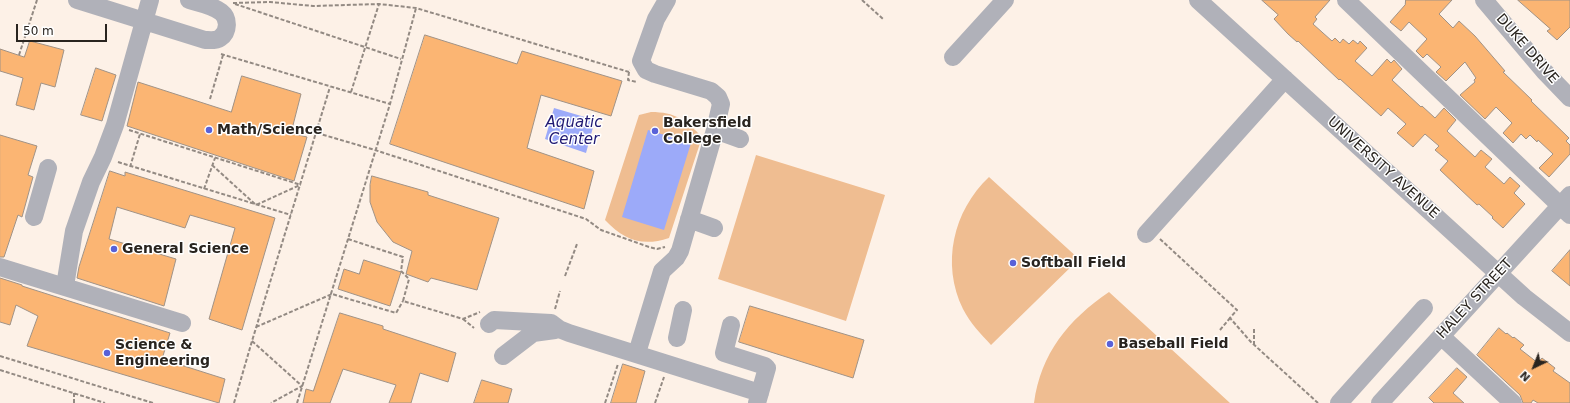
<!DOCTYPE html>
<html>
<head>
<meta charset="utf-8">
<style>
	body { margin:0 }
	#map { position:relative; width:1570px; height:403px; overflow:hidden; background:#fdf1e7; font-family:"DejaVu Sans",sans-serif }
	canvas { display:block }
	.north { position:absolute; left:1514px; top:347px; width:40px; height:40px; -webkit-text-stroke:3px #fff; paint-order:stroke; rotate:223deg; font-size:11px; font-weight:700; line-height:16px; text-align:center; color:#29241f }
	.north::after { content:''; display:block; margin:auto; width:14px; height:18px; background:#29241f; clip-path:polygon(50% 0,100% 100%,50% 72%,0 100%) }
	.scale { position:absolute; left:16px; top:24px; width:91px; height:18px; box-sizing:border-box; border:2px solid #29241f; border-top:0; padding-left:5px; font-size:12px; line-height:14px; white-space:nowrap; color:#29241f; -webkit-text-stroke:3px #fff; paint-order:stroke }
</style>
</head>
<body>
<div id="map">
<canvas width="1570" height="403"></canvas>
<div class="north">N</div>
<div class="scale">50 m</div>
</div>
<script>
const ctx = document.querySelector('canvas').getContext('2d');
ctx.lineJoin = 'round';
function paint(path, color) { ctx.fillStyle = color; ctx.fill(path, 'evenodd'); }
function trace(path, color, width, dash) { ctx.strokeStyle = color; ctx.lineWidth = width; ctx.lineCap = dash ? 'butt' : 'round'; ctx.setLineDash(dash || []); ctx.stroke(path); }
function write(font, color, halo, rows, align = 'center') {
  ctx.font = font + ' "DejaVu Sans",sans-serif'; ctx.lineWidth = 3; ctx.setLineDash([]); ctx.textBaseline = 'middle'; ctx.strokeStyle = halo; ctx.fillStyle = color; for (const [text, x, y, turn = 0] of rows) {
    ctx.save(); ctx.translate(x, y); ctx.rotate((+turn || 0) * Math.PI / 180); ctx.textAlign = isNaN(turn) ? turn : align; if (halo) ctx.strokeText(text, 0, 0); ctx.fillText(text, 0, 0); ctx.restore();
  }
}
const green = new Path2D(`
	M651,112C675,112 686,120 702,137L669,238C642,247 624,240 605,220L639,115Z
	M756,155L885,195L846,321L718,279Z
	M989,177L1079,259L991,345C981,334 970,323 963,309C941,264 953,211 989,177Z
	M1109,292L1230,403H1034C1041,353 1068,320 1109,292Z`);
const water = new Path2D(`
	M554,108L595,120L586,153L545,139Z
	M648,130L691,143L664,230L622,217Z`);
const building = new Path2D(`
	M1262,0H1330L1315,17L1317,19L1313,24L1332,41L1335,38L1340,43L1343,39L1349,44L1353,40L1358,44L1360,41L1367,48L1355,61L1372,76L1387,59L1391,63L1394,60L1402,69L1392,80L1421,107L1422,106L1435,118L1444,108L1456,120L1447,131L1475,157L1481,150L1492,159L1485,167L1504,184L1510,177L1520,186L1514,193L1525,204L1503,228L1492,218L1493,217L1479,204L1477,205L1440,170L1448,161L1435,150L1439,146L1425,134L1413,147L1397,133L1406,124L1388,108L1381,116L1340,79L1339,80L1298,41L1297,42L1288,34L1274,19L1278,15Z
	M1406,0H1452L1439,14L1453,28L1459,21L1475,36L1505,71L1503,72L1532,100L1531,101L1569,138L1566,141L1570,145V154L1549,177L1539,168L1553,154L1538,140L1537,142L1530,135L1526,139L1521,134L1513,143L1503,133L1512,123L1496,107L1485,119L1460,95L1475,82L1474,80L1476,78L1465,62L1446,81L1436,72L1441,67L1427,54L1423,58L1416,51L1427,39L1409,22L1401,31L1390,22L1405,5Z
	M1518,0H1570V27L1557,40L1547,31L1550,29Z
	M425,35L517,64L522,51L622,81L611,116L541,95L527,148L594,171L584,209L390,144Z
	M30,41L64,50L55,87L41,83L34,110L16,105L23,78L0,71V49L24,57Z
	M96,68L116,75L102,121L81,115Z
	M242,76L301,94L291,133L307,137L294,181L127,126L138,82L231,112Z
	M0,135L37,146L28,175L33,177L22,217L18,215L4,257H0Z
	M110,171L125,176V172L275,218L242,330L209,319L235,228L190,215L185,228L117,207L109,239L176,259L164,306L77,278L79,267Z
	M372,176L428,192V195L499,218L477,290L431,278L428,282L406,274L412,251L393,242L377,222L370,202V185Z
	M1570,250V286L1552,271Z
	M364,260L401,272L390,306L338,289L344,269L359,274Z
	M0,278L22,285V286L170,333L162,359L225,379L219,403L27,346L38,316L16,305L10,325L0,322Z
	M750,306L864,340L853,378L739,342Z
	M340,313L383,326V329L456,353L448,382L420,373L411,403H389L396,385L343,369L330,403H303L306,389L313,391Z
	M1499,328L1506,334L1507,333L1513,338L1514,337L1524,345L1520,349L1538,363L1542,358L1555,368L1553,371L1570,383V403H1538L1533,400L1531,403H1523L1520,395L1477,355Z
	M623,364L645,371L636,403H611Z
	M1457,368L1467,377L1453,393L1464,403H1434L1429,398Z
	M482,380L512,389L508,403H474Z`);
const path = new Path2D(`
	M862,0L883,19
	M233,3L270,2L313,6L379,4L416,8L629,72L630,70
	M235,4L401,59
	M221,54L390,104
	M19,55L37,0
	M629,72L628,80L637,82
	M351,92L379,4
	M210,99L223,55
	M129,130L301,185
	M317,133L375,150L586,219L601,230L649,247L657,249L665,247
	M118,162L291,215
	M212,165L256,205L300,185
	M130,167L140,134
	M204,189L215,158
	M348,239L403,257L401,271L409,279L403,301L463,319L480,312
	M1160,239L1237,310L1230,318L1251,342L1318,403
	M565,276L577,244
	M555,309L560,291
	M463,319L474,328
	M256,327L332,294L396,313L403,301
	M1220,330L1230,318
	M252,341L302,386L271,403
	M1254,345V329
	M0,356L153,403
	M0,370L105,403
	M74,403V393
	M234,403L252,341L330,87
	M297,403L390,104L416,8
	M605,403L618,364
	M655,403L664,377`);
const minor = new Path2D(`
	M77,0L205,40C209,40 216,41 220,38C229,32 229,18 221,12C212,5 199,3 189,0
	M1198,0L1524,297L1570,333
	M1346,0L1570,215
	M1484,0L1544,71L1570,98
	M953,57L1005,0
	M715,130L740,139
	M34,217L48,168
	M689,219L714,228
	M1146,234L1285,79
	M0,267L182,323
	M65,286L74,231L91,182L103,157L115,125L150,0
	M489,324L494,320L551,323L559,329L569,333L760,393
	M731,325L724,353L765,366L767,368L757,403
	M1441,336L1513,403
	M677,338L683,310
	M637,353L662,271L676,258L680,251L715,130L721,104L718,97L711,91L655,74L646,70L641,61L656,19L667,0
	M503,356L533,333L555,330
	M1339,403L1424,308
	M1380,403L1570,195`);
const markers = [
	[209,130,4,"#5961d8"],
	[655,131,4,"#5961d8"],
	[114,249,4,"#5961d8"],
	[1013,263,4,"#5961d8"],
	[1110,344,4,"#5961d8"],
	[107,353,4,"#5961d8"]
];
const streetNames = [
	["DUKE DRIVE",1527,49,49],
	["UNIVERSITY AVENUE",1383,168,42],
	["HALEY STREET",1475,299,-47]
];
const poiNames = [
	["Bakersfield",663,123],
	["College",663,139],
	["Math/Science",217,130],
	["General Science",122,249],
	["Softball Field",1021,263],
	["Baseball Field",1118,344],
	["Science &",115,345],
	["Engineering",115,361]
];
const waterNames = [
	["Aquatic",574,123],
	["Center",574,140]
];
paint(green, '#efbd91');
paint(water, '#9caaf9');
paint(building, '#fbb573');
trace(building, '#a09286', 1);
trace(path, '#938a83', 2, [4, 2]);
trace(minor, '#b0b1b9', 18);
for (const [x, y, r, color] of markers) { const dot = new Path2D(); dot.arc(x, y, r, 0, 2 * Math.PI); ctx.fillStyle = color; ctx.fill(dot); trace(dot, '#fff', 1.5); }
write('14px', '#29241f', '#fff', streetNames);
write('bold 14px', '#29241f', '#fff', poiNames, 'left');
write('italic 15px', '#201973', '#fff', waterNames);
</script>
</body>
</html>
